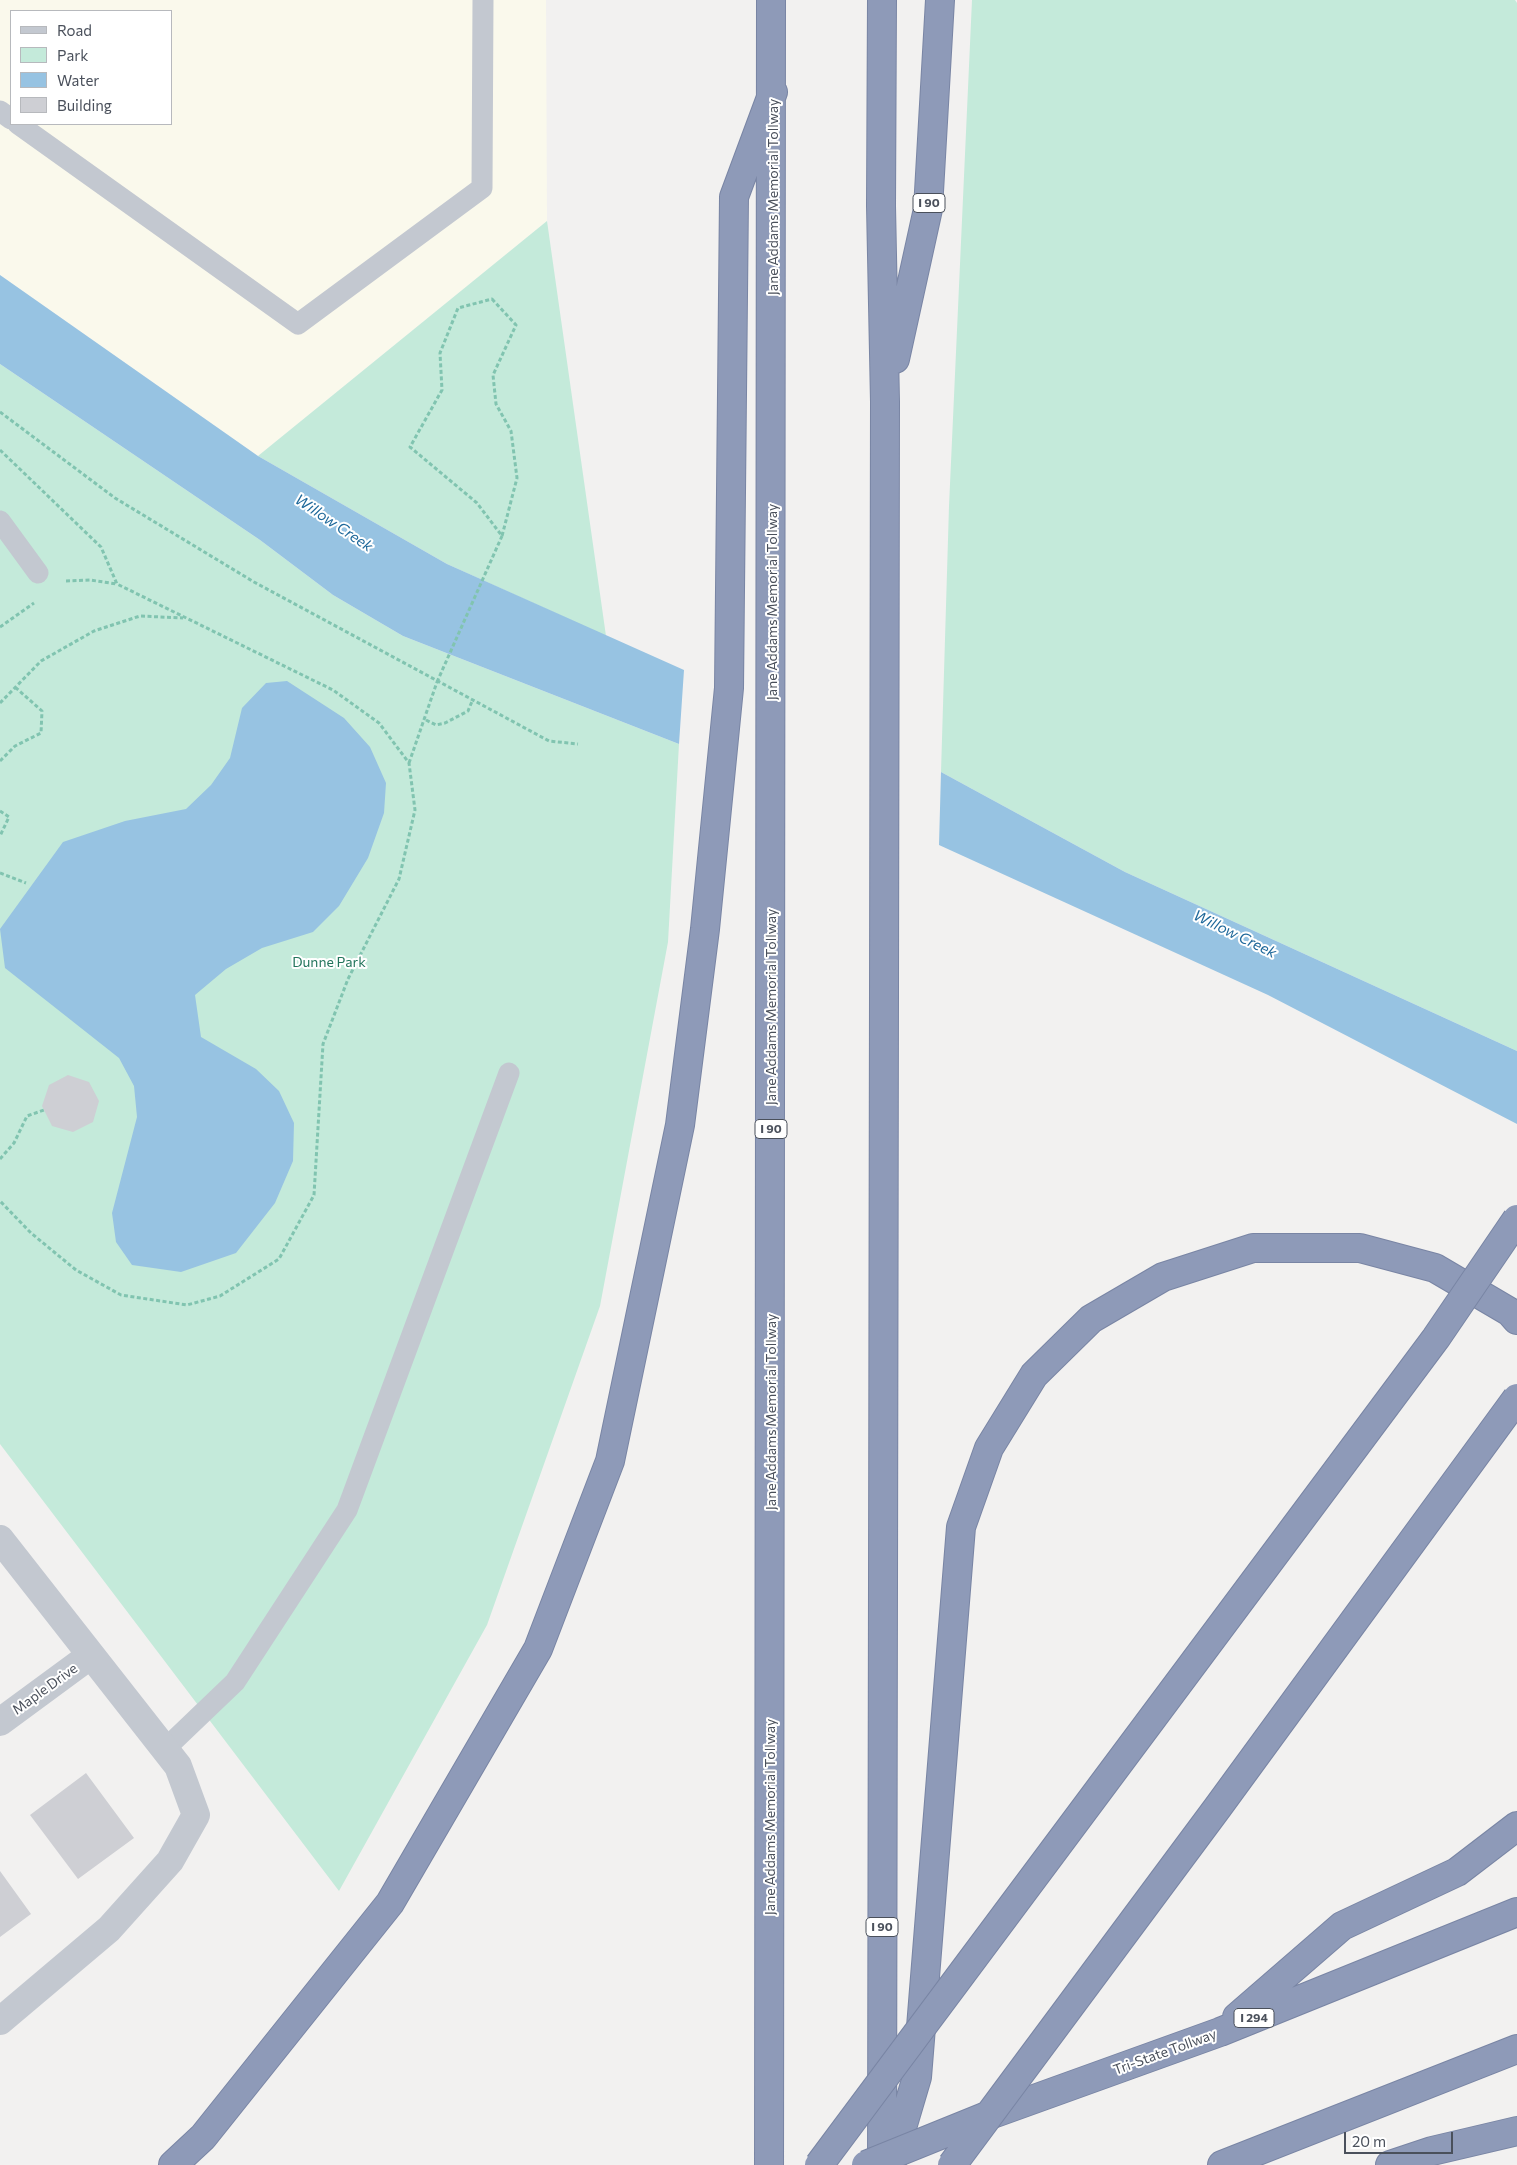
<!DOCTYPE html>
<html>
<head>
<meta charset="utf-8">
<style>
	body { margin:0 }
	#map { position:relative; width:1517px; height:2165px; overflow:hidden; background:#f2f1f0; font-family:Commissioner,sans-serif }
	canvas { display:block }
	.legend { position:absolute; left:10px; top:10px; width:162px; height:115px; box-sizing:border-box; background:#fff; border:1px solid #b7b9bd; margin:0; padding:6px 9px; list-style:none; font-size:15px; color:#4a505b }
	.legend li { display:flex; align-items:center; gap:10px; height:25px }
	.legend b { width:25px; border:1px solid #b7b9bd }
	.scale { position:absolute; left:1344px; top:2132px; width:109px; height:22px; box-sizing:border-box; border:2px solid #4a505b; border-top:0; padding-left:6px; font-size:15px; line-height:18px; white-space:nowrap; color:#4a505b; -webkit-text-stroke:4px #fff; paint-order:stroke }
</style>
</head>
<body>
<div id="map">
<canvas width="1517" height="2165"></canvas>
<ul class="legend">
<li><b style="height:6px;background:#c3c8d0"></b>Road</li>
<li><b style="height:14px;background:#c4eada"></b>Park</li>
<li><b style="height:14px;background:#97c3e2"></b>Water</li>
<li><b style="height:14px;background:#cecfd4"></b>Building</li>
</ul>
<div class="scale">20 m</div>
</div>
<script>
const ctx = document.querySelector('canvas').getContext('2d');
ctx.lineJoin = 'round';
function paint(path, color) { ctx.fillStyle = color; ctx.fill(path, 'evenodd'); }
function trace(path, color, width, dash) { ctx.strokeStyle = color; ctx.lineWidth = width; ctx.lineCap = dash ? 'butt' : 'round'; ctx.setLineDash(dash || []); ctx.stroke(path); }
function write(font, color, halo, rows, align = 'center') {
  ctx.font = font + ' Commissioner,sans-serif'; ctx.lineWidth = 4; ctx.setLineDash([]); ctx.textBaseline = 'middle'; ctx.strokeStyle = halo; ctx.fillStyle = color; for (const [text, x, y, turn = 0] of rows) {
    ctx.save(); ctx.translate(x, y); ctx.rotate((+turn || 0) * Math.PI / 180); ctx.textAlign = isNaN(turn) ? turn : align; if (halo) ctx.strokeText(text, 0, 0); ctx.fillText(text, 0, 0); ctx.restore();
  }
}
const commercial = new Path2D(`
	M0,0H546L547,221L258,456L0,275ZM11,11H171V124H11Z`);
const green = new Path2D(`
	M972,0H1515L1517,3V1051L1125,872L941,772L949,506Z
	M547,221L606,636L447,564L258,456Z
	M0,364L260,540L333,595L403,636L679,744L668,942L600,1306L487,1625L339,1891L0,1444Z`);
const water = new Path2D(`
	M0,275L258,456L447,564L684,670L679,744L403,636L333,595L260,540L0,364Z
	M287,681L344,718L370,747L386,783L384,813L368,858L339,906L313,932L262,948L226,969L195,995L201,1037L256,1069L279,1091L294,1123L293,1161L275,1203L236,1253L181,1272L132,1265L116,1242L112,1213L137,1117L134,1086L119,1058L5,968L0,929L63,842L125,821L186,809L211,785L230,758L242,708L266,683Z
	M941,772L1125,872L1517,1051V1124L1268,995L939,845Z`);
const building = new Path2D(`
	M68,1075L89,1082L99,1101L93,1122L73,1132L52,1126L42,1106L49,1085Z
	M86,1773L134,1838L78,1879L30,1815Z
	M0,1871L31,1914L0,1937Z`);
const path = new Path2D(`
	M492,299L516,325L493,375L496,404L511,431L517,478L502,536L477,503L410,447L442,390L440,353L458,308Z
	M0,412L115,498L254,582L549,741L578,744
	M0,450L101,547L117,584L333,690L379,723L409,763L415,810L399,879L348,979L323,1044L314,1195L279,1259L220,1296L187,1305L121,1295L76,1270L31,1233L0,1201
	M66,581L90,580L117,584
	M0,627L34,603
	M0,703L41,661L94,631L140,616L183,618
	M426,720L436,725L445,723L468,711L473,699
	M0,761L15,746L41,733L42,711L15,687
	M409,763L437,682
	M0,811L9,817L0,836
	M0,873L26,883
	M0,1159L14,1143L27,1116L44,1110`);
const lane = new Path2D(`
	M0,111L11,119
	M18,124L298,324L482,188L483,0
	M0,521L38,573
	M165,1749L235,1682L347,1510L509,1073`);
const street = new Path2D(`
	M0,1539L178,1766L196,1815L170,1861L109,1929L0,2021
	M0,1722L91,1655`);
const highway = new Path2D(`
	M882,0L881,206L885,402L882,2165
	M895,359L928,209L940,0
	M1237,2017L1342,1926L1457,1872L1517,1826
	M987,2116L1220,2032L1517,1912
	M173,2165L203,2137L390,1903L538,1649L610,1461L680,1125L705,929L729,688L734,197L773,92
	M769,2165L771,0
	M891,2165L917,2077L961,1527L989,1448L1034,1375L1091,1319L1163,1277L1253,1248H1360L1435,1268L1510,1312L1517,1320
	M1222,2165L1517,2049
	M1390,2165L1432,2151L1517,2131`);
const pathBridge = new Path2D(`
	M437,682L502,536`);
const highwayBridge = new Path2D(`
	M819,2165L1436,1338L1517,1219
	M866,2165L987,2116
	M952,2165L1218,1807L1517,1398`);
const shields = [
	[929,203,32],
	[771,1129,32],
	[882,1927,32],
	[1254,2018,40]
];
const shieldNames = [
	["I 90",929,203],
	["I 90",771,1129],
	["I 90",882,1927],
	["I 294",1254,2018]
];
const streetNames = [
	["Jane Addams Memorial Tollway",773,197,-90],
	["Jane Addams Memorial Tollway",772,602,-90],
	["Jane Addams Memorial Tollway",771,1007,-90],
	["Jane Addams Memorial Tollway",771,1412,-90],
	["Maple Drive",45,1689,-36],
	["Jane Addams Memorial Tollway",770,1817,-90],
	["Tri-State Tollway",1165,2052,-20]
];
const parkNames = [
	["Dunne Park",329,962]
];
const waterNames = [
	["Willow Creek",334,523,34],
	["Willow Creek",1235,934,26]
];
paint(commercial, '#faf9ec');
paint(green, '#c4eada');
paint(water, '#97c3e2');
paint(building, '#cecfd4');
trace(highway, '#7985a4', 30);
trace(path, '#81c4b0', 3, [4, 2.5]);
trace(lane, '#c3c8d0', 21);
trace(street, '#c3c8d0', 28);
trace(highway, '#8e9ab8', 28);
trace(highwayBridge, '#7985a4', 30, []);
trace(pathBridge, '#81c4b0', 3, [4, 2.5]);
trace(highwayBridge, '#8e9ab8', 28);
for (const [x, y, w] of shields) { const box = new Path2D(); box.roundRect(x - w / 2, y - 9.5, w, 19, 4); ctx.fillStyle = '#fff'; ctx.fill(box); trace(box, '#4a505b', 1); }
write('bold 12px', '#4a505b', null, shieldNames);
write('14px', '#4a505b', '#fff', streetNames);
write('14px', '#23755c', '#fff', parkNames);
write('italic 15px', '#1e689a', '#fff', waterNames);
</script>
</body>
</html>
